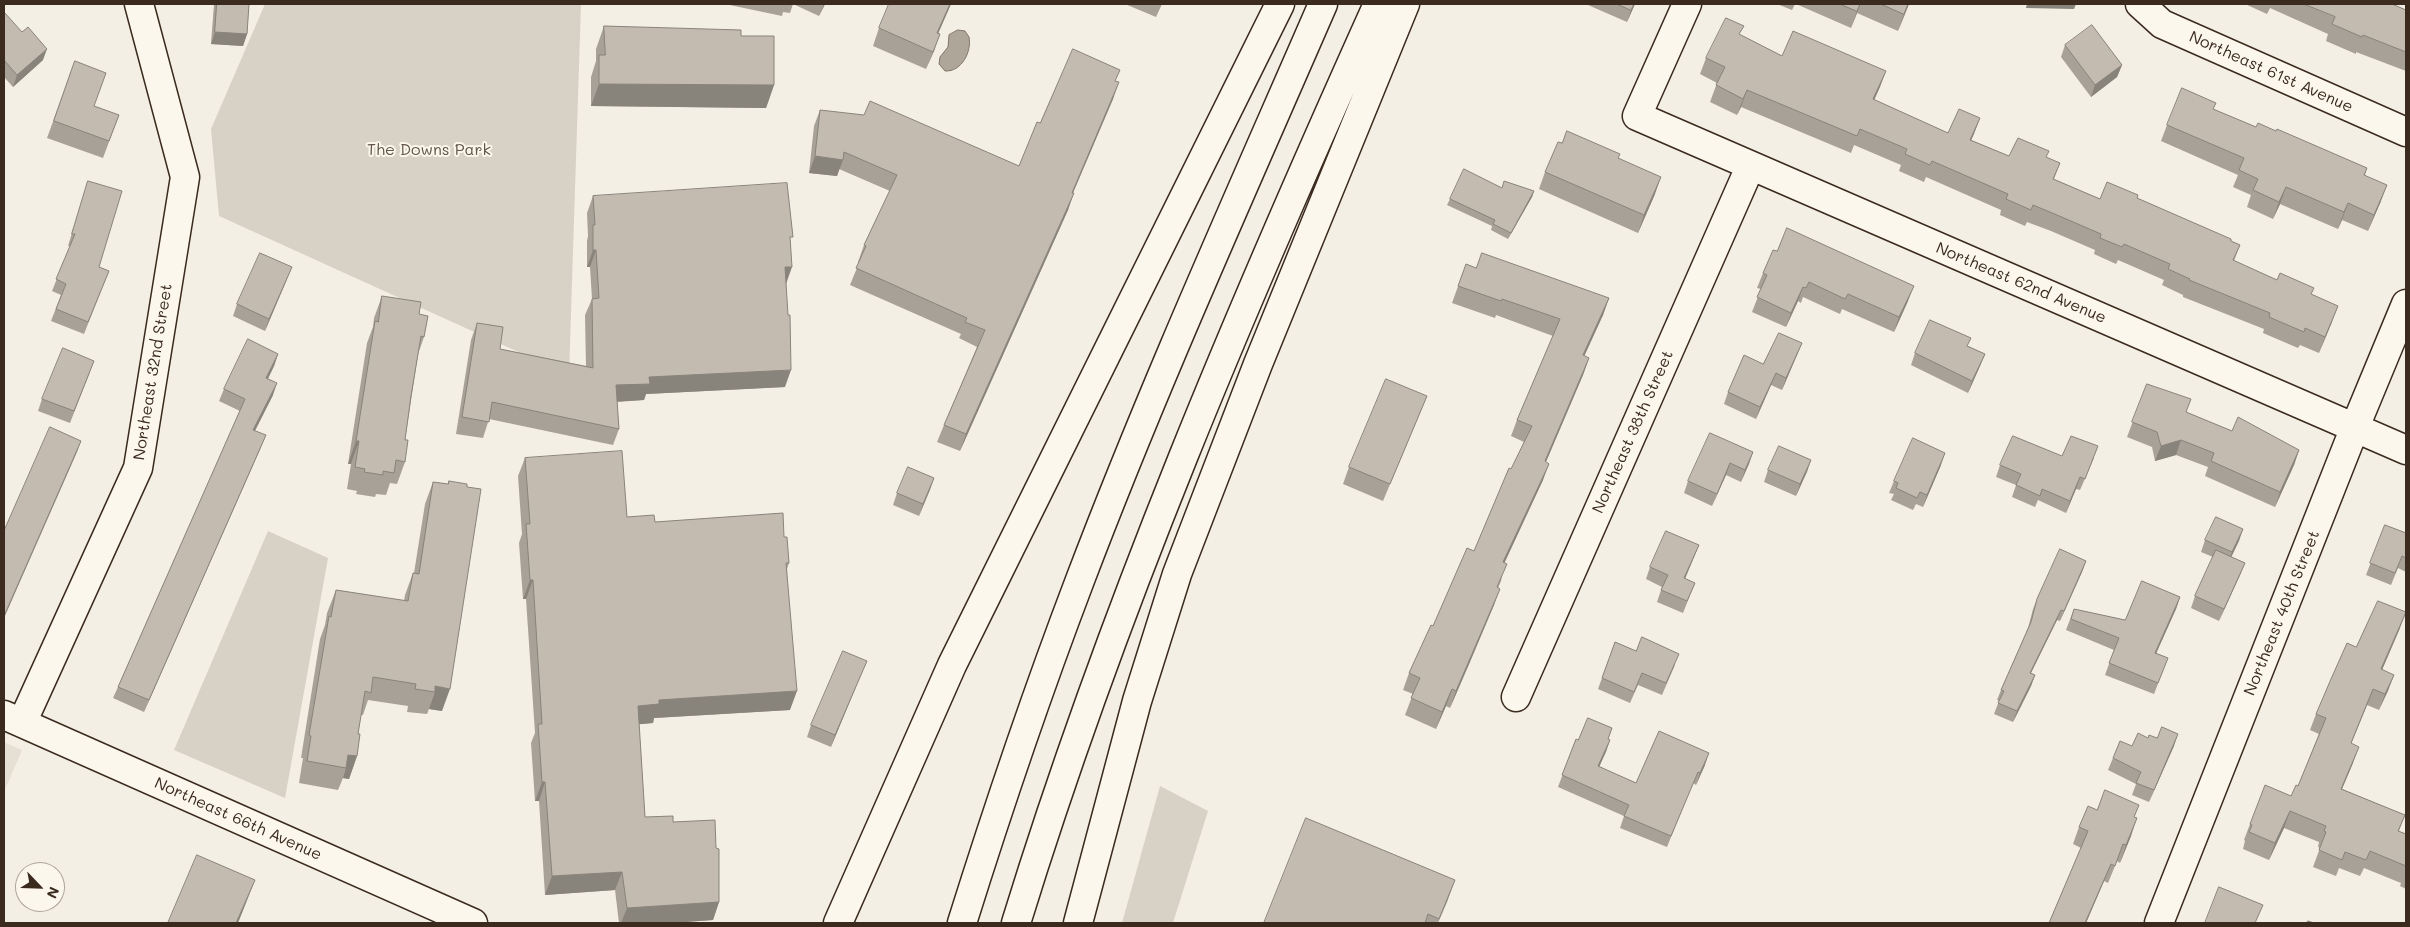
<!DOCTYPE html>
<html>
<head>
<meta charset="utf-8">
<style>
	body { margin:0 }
	#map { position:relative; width:2410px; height:927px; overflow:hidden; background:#f3efe4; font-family:Mali,sans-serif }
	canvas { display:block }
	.frame { position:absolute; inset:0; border:5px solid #3b2a1e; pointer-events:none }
	.north { position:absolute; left:15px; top:862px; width:50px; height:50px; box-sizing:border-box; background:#fbf7ec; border:1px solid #aea59a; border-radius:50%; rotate:114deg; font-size:14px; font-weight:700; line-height:20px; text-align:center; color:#3b2a1e }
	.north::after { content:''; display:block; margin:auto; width:18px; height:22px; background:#3b2a1e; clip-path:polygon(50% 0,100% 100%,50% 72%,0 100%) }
</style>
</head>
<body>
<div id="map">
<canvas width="2410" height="927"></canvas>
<div class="frame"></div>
<div class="north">N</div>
</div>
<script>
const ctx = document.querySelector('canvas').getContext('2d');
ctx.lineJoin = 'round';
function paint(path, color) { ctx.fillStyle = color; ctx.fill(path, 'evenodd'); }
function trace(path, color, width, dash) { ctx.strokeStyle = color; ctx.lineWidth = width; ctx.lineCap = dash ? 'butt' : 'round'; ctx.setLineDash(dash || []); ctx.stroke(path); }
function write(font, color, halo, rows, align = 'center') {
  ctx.font = font + ' Mali,sans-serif'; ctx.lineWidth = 4; ctx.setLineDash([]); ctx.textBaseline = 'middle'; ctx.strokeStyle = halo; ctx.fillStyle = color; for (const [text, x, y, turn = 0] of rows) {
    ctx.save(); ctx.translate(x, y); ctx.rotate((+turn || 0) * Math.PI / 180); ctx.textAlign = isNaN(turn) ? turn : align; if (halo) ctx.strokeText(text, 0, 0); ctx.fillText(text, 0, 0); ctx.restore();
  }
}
const built = new Path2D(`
	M4,742L22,750L4,792Z`);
const green = new Path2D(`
	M265,4H581L569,375L219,216L211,129Z
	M268,531L328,558L285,798L174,750Z
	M1160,786L1208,811L1173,923H1122Z`);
const water = new Path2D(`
	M958,30L965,31L969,37C972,51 962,72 945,71L939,64L940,57L948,47L949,35Z`);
const minor = new Path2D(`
	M1687,4L1637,116L2406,450
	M2140,4L2162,24L2406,132
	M1516,697L1750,167
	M4,715L473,923
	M22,723L138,468L185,177L139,4
	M2159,923L2355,427L2406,304`);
const highway = new Path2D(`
	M838,923L952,665L1280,4
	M962,923C998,808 1037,693 1080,580C1154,385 1240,195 1323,4
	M1016,923C1113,608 1243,304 1378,4
	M1078,923L1137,701L1177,574L1258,364L1405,4`);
const wall = new Path2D(`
	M214,4H249L247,34L243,46L211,44Z
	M725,4H825L819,16L793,4L790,13L783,12L782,16Z
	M951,4L938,33L934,51L926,69L873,46L879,28Z
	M1125,4H1162L1156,17Z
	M1588,4H1635L1627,22L1588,5Z
	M1777,4H1795L1792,10Z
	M1796,4H1909L1898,31L1857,13L1851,28Z
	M2245,4H2392L2406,10V71L2356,52V54L2326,41L2328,34L2270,8L2267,14Z
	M4,12L43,60L13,87L4,77Z
	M604,26L741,36L774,85L766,108L591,106V77L596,61V49Z
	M1740,35L1782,56L1886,71L1874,100L1948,133L1980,118L1971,140L2009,156L2046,158L2060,163L2054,179L2100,199L2137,198L2240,245L2234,261L2311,295L2332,322L2319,353L2300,345L2298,348L2263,333L2264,329L2183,297V295L2162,285L2164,280L2118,260L2116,264L2094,254L2095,250L2051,231L2027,222L2025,226L2000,215L2001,210L1926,177L1924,182L1899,171L1901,165L1854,145L1851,153L1741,107L1737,115L1710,102L1717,83L1700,74L1706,58Z
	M2065,45L2122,65L2117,77L2091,97L2061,57Z
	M75,61L94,106L119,115L103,158L47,138Z
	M1116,81L1113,99L1073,193L1068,210L960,451L937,442L944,425L977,347L959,338L961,334L850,285L859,263L858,262L864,245L890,191L839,169L837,176L809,173L814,126L820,110L1019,166L1040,123Z
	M2213,109L2256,127L2276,131L2367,168L2365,175L2381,201L2368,231L2342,220L2338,229L2280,204L2273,219L2247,207L2251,195L2233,187L2238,175L2161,141L2167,125Z
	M1619,158L1655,194L1638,233L1539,189L1545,172Z
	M88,181L99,267L109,271L84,334L51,321L61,295L52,291L70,246H68Z
	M1502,188L1534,191L1532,197L1508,239L1491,230L1492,226L1447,205L1450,199Z
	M593,196L791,244L786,284L785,387L646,394L644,400L617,402L619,429L613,445L489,419L483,438L456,434L471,340L477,323L500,349L586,366L585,315L592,299L590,267H587V241L588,236L587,213Z
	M1466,264L1476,268L1609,298L1603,315L1584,356L1589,358L1583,375L1546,462L1543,480L1504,563L1501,581L1498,588L1494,605L1450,708L1446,706L1436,729L1405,715L1413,694L1403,690L1409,673L1433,626L1474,551L1524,442L1511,436L1517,420L1553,336L1496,315L1495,318L1452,303Z
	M1763,273L1908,301L1894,332L1842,309L1840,314L1803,297L1801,303L1798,301L1786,327L1752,312L1761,289L1757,288Z
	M287,279L265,331L233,316L237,304Z
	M382,296L419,314L424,337L418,354L405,440V462L397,484L390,483L386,495L376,494L375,497L356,494L357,491L347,489L351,464H348L367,343L373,327L374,318Z
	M1802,343L1797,355L1782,390L1771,385L1756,419L1724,404L1728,392L1763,364Z
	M1968,346L1985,354L1980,366L1968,393L1911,365L1915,353Z
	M278,354L274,366L268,379L273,395L255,431L261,447L144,712L113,698L118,687L240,411L219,401L224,389Z
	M90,372L70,423L38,411L42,399Z
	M2147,384L2186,412L2232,431L2299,450L2294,465L2275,507L2205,476L2208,467L2176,455L2155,461L2152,447L2127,437Z
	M1427,396L1420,413L1383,501L1343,484L1349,467Z
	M1753,452L1741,482L1726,475L1712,506L1684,493L1688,481Z
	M2062,456L2094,458L2080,490L2076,489L2066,513L2038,500L2035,507L2012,497L2016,485L1996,477L2000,465Z
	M525,458L627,517L655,522L784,537L789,563L787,569L790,710L654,718L653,723L639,724L645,817L673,822L716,848L719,902L713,920L671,923H619L615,890L545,895L539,801H535L531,743L535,733L526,599H523L519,543L522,534L518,476Z
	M1811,460L1796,496L1764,482L1768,470Z
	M1941,465L1923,507L1916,504L1913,510L1891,500L1894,494L1889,493L1894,481Z
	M934,478L919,516L893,505L897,493Z
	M449,481L442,711L429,709L427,714L407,712L408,706L368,700L363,715H361L358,734L357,756L349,779L343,778L338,790L299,783L303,758H301L320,639L325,625L327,613L336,590L404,601L405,595L413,573H414L425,504L433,482L448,484Z
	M2385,525L2406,533V572L2398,568L2391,585L2366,575Z
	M2243,529L2231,557L2245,563L2240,575L2219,621L2191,608L2195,596L2213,557L2201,552L2205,540Z
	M1699,545L1685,579L1695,583L1683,613L1657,602L1662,587L1646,579L1650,567Z
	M2086,561L2082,572L2060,621L2057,620L2031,673L2035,675L2031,686L2013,722L1994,714L1999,701L1997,700L2001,690L2028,628L2033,609L2037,599Z
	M2180,597L2176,609L2156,653L2168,658L2154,694L2105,675L2114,650L2066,630L2074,609L2125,620Z
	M2400,628L2382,670L2394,675L2379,710L2367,705L2351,743L2353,763L2342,789L2405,815L2399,831L2406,834V889L2400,886L2401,883L2364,868L2360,876L2339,868L2336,876L2313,867L2320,848L2318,847L2319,842L2284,828L2269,860L2243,849L2245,841L2244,840L2250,824L2291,796L2298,786L2319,734L2310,730L2316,714L2356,647Z
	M1615,642L1636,651L1675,665L1662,695L1638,685L1630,703L1598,689Z
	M862,672L831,747L807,737L811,725Z
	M1612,728L1608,739L1610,740L1599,767L1636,783L1705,765L1696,785L1693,783L1667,847L1620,828L1624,816L1558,787L1576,739L1578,740Z
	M2148,738L2174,746L2149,802L2132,795L2136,784L2108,770L2113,758Z
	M2139,805L2134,817L2131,836L2120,863L2117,861L2108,883L2104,881L2086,923H2049L2081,848L2073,844L2079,827L2097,810Z
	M1455,880L1438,923H1264Z`);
const shadedWall = new Path2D(`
	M824,4H825L819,16Z
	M950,4H951L931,50L937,33Z
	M1634,4H1635L1627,22L1631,10Z
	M1860,4L1857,13L1851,28L1857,11Z
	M1908,4H1909L1898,31L1904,14Z
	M2027,4H2076L2074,9L2026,8Z
	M215,32L247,34L243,46L211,44Z
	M940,34L934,51L926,69L933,52Z
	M47,49L43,60L13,87L17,75Z
	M2122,65L2117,77L2091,97L2095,85Z
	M1886,71L1880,87L1867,116L1873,99Z
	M1119,82L1113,99L1066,209L1072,193Z
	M599,84L774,85L766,108L591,106Z
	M1747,90L1741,107L1737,115L1743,99Z
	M1980,118L1974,134L1964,156L1970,140Z
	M815,156L843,160L837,176L809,173Z
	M1661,177L1655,194L1638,233L1644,215Z
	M2387,185L2381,201L2368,231L2374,215Z
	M2286,187L2280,204L2273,219L2279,202Z
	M1534,191L1532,197L1508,239L1511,233Z
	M1074,193L1068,210L960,451L966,434Z
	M2348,203L2342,220L2338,229L2344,212Z
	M593,250H596L590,267H587Z
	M292,267L287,279L265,331L269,319Z
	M785,267H792L786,284H779Z
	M1914,286L1908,301L1894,332L1899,317Z
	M1803,287L1798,301L1786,327L1791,313Z
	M1609,298L1603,315L1577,372L1583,355Z
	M2338,306L2332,322L2319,353L2325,337Z
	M1802,343L1797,355L1782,390L1786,378Z
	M278,354L274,366L262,390L266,378Z
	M1985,354L1980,366L1968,393L1972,381Z
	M1589,358L1583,375L1539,478L1545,461Z
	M791,370L785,387L646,394L644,400L609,402L616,385L649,377Z
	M1776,373L1771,385L1756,419L1760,407Z
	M277,383L273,395L249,442L253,430Z
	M266,435L261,447L144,712L149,700Z
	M2181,440L2176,455L2155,461L2161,446Z
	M81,441L77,452L4,618V616Z
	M356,441H359L351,464H348Z
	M2299,450L2294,465L2275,507L2280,492Z
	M1753,452L1749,464L1741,482L1745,470Z
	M1945,453L1941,465L1923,507L1927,495Z
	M1811,460L1807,472L1796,496L1800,484Z
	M1730,463L1726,475L1712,506L1717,494Z
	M1549,464L1543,480L1497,579L1503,562Z
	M2080,477L2076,489L2066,513L2070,501Z
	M934,478L930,490L919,516L923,504Z
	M2243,529L2239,541L2228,564L2232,552Z
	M1699,545L1694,557L1680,590L1684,578Z
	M2086,561L2082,572L2060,621L2064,611Z
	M2245,563L2240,575L2219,621L2224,609Z
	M530,580H533L526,599H523Z
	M1500,589L1494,605L1470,662L1450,708L1456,691Z
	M2180,597L2176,609L2151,665L2155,653Z
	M2061,610L2057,620L2026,683L2030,673Z
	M2406,612L2400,628L2375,686L2381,669Z
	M867,661L862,672L831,747L835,735Z
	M2035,675L2031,686L2013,722L2017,711Z
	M2394,675L2388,691L2379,710L2385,694Z
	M435,686L450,689L442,711L429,709L435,692Z
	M1452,689L1446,706L1436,729L1442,712Z
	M2373,689L2367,705L2345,759L2351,743Z
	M797,691L790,710L654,718L653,723L631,725L638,706L659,700Z
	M2178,734L2174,746L2149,802L2154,790Z
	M1610,740L1606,752L1594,778L1598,766Z
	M2359,747L2353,763L2335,805L2341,789Z
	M1709,753L1705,765L1696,785L1700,773Z
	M348,755L357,756L349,779L343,778L346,768Z
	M542,782H545L539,801H535Z
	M2290,811L2284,828L2269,860L2275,843Z
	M2137,818L2131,836L2120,863L2126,845Z
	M2111,864L2104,881L2086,923H2085Z
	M622,872L615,890L545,895L552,876Z
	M255,880L246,903L238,923H236Z
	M1455,880L1447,902L1438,923Z
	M719,902L713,920L671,923H621L627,908Z`);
const building = new Path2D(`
	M217,4H249L247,34L215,32Z
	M889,4H950L937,33L940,34L933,52L879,28Z
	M1617,4H1634L1631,10Z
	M1840,4H1860L1857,11Z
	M1881,4H1908L1904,14Z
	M2304,4H2392L2406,10V52L2363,35L2362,37L2332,24L2335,17Z
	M4,12L22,32L28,27L47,49L17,75L4,60Z
	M1726,18L1744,26L1739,34L1782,56L1793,31L1886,71L1873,99L1948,133L1959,109L1980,118L1970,140L2009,156L2018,138L2049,151L2046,157L2060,163L2053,179L2100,199L2107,182L2138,195L2137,198L2231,239V241L2240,245L2233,260L2277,280L2280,273L2314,288L2311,294L2338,306L2325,337L2305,328L2304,332L2269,317L2270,313L2189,280L2190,279L2168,269L2170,264L2124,244L2122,247L2100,238L2101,234L2057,215L2033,205L2031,210L2006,199L2008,194L1932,161L1930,165L1905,154L1907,149L1860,129L1857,136L1747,90L1743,99L1716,85L1725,67L1706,58Z
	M2092,25L2122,65L2095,85L2065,45Z
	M604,26L741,30V36H774V85L599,84V55H605Z
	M1073,49L1120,70L1115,81L1119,82L1072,193H1074L966,434L944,425L985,330L965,322L967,318L856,268L866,246L864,245L897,175L844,152L843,160L815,156L820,110L864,115L870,101L1019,166L1037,122L1040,123Z
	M75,61L106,73L94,106L119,115L109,141L54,121Z
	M2182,88L2216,103L2213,109L2256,127L2258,123L2276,131L2277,129L2367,168L2364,175L2387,185L2374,215L2348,203L2344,212L2286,187L2279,202L2253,190L2258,179L2239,170L2244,158L2167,125Z
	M1567,131L1620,154L1618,158L1661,177L1644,215L1545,172L1558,142L1562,143Z
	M1464,169L1502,188L1504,181L1534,191L1511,233L1493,224L1495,220L1450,199Z
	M88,181L122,191L99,267L109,271L88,322L56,309L66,284L56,279L75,234H72Z
	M787,183L793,237H790L792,267H785L788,315H790L791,370L649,377L650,384L616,385L619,429L492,402L489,422L462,417L477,323L503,327L500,349L593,368L592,299L599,298L596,250H593V225H595L593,196Z
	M1787,228L1914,286L1899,317L1848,294L1845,299L1809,282L1806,288L1803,287L1791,313L1757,297L1767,275L1763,273L1773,250L1777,251Z
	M260,253L292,267L269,319L237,304Z
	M1482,253L1609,298L1583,355L1589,358L1545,461L1549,464L1503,562L1507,564L1497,587L1500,589L1456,691L1452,689L1442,712L1411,698L1420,678L1409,673L1431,625L1433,626L1467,548L1474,551L1509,468L1511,469L1532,426L1517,420L1560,319L1502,299L1501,301L1458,286L1466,264L1476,268Z
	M382,296L421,302L419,314L428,316L424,337L421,336L411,396L405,440H408L405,462L396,460L394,473L383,471V475L364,472L365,469L355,467L359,441H356L375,321L378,322Z
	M1930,320L1971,338L1967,346L1985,354L1972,381L1915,353Z
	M1779,333L1802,343L1786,378L1776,373L1760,407L1728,392L1744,355L1763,364Z
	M248,339L278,354L266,378L277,383L253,430L266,435L149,700L118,687L245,399L224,389Z
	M63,348L94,361L74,411L42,399Z
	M1386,379L1427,396L1390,484L1349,467Z
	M2147,384L2191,399L2186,412L2232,431L2238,417L2299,450L2280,492L2211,461L2214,453L2181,440L2161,446L2157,432L2132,422Z
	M50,427L81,441L4,616V531Z
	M1710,433L1753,452L1745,470L1730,463L1717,494L1688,481Z
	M2013,436L2062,456L2071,436L2098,446L2085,479L2080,477L2070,501L2042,489L2040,496L2016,485L2021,474L2000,465Z
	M1913,438L1945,453L1927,495L1920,492L1917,498L1896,488L1898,483L1894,481Z
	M1779,446L1811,460L1800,484L1768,470Z
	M622,451L627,517L654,515L655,522L783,513L784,537H787L789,563H786L797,691L659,700V704L638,706L645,817L673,816V822L715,820L716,848L719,849V902L627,908L622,872L552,876L545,782H542L538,724H542L533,580H530L526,524H530L525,458Z
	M908,467L934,478L923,504L897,493Z
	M449,481L467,484V487L481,489L450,689L435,686V692L415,689L416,684L373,677L371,693L365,691L358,734H360L357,756L348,755L346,768L307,761L311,736L309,735L329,616L331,617L336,590L408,601L413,573L419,574L433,482L448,484Z
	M2216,517L2243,529L2232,552L2205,540Z
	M2385,525L2406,533V558L2402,556L2395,573L2370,563Z
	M1666,531L1699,545L1684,578L1695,583L1687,601L1661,590L1668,575L1650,567Z
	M2060,549L2086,561L2064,611L2061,610L2030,673L2035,675L2017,711L1998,703L2004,691L2001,690L2031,622L2037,599Z
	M2216,550L2245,563L2224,609L2195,596Z
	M2142,581L2180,597L2155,653L2168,658L2158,683L2109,663L2119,638L2071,619L2074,609L2125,620Z
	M2378,601L2406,612L2381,669L2394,675L2385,694L2373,689L2351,743L2359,747L2341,789L2405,815L2398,831L2406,834V866L2370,851L2366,860L2345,852L2342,860L2319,850L2326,832L2324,831L2326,826L2290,811L2275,843L2249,832L2252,825L2250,824L2265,785L2291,796L2296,785L2298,786L2326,718L2316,714L2331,679L2347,643L2356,647Z
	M1642,637L1679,654L1666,683L1642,673L1634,692L1602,678L1615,642L1636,651Z
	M843,651L867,661L835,735L811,725Z
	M1588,718L1612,728L1608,739L1610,740L1598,766L1636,783L1659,731L1709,753L1700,773L1698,772L1671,836L1624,816L1629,805L1562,775L1576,739L1578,740Z
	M2162,727L2178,734L2154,790L2136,783L2141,772L2113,758L2120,741L2132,746L2138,733L2148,738L2149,735L2157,738Z
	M2105,790L2139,805L2134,817L2137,818L2126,845L2123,844L2115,866L2111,864L2085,923H2049L2088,831L2079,827L2088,806L2097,810Z
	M1306,818L1455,880L1439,919L1428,914L1425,923H1264Z
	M197,855L255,880L236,923H168Z
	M2219,887L2263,905L2255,923H2205Z
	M2308,921L2314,923H2307Z`);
const streetNames = [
	["Northeast 61st Avenue",2271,72,24],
	["Northeast 62nd Avenue",2021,283,23],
	["Northeast 32nd Street",153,372,-81],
	["Northeast 38th Street",1633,432,-66],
	["Northeast 40th Street",2282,613,-68],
	["Northeast 66th Avenue",238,819,24]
];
const parkNames = [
	["The Downs Park",429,150]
];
paint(built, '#e5dfd4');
paint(green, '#d8d1c6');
paint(water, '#afa69a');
trace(water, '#817468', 1);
trace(minor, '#3b2a1e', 31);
trace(highway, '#3b2a1e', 31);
trace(minor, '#fbf7ec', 28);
trace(highway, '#fbf7ec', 28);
paint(wall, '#a8a197');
paint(shadedWall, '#88837b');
paint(building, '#c3bbb0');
trace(building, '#88837b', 1);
write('16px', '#3b2a1e', '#fbf7ec', streetNames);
write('16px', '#625448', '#fbf7ec', parkNames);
</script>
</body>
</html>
